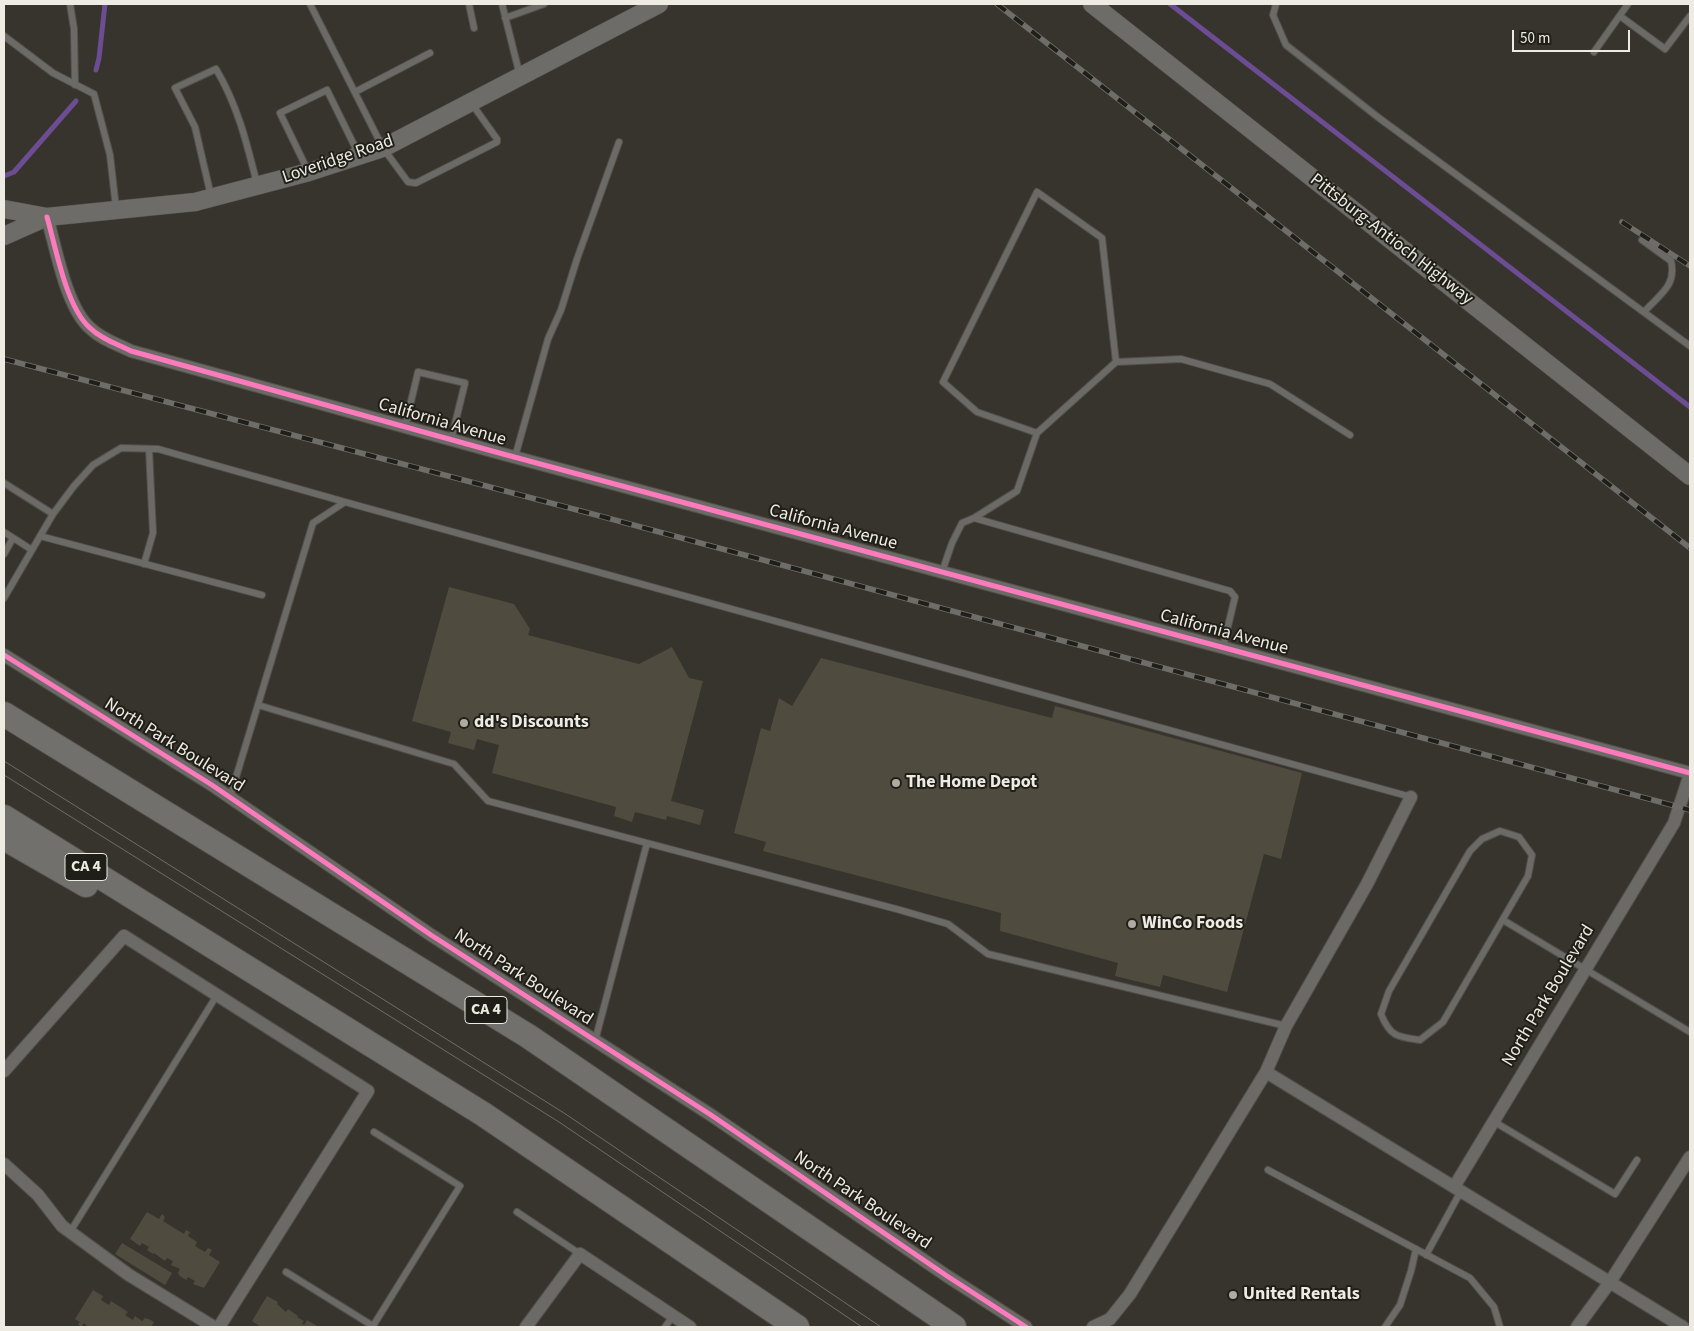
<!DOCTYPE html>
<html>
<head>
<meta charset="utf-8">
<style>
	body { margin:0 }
	#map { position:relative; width:1694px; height:1331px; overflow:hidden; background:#37342d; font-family:"Source Sans 3",sans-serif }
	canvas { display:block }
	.frame { position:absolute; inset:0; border:5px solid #eeebe3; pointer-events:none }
	.scale { position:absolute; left:1512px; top:30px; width:118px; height:22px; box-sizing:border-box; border:2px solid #eeebe3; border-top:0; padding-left:6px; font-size:15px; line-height:18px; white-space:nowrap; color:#eeebe3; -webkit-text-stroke:4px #201e18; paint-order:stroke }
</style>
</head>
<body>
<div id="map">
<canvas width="1694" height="1331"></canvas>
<div class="frame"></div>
<div class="scale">50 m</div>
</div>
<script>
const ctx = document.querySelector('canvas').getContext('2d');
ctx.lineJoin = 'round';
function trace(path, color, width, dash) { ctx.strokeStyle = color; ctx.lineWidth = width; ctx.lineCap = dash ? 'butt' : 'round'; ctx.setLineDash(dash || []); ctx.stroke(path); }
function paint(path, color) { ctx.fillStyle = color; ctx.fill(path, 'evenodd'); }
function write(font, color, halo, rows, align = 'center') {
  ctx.font = font + ' "Source Sans 3",sans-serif'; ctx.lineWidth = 4; ctx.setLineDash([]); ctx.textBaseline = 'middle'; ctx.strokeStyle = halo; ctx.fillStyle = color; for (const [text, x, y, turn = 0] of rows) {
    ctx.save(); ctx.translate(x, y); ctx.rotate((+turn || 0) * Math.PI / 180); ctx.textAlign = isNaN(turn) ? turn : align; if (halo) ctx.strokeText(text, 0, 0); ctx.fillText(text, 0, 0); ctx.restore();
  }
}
const stream = new Path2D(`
	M1170,4L1690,407
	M96,70L99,58L105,4
	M4,176L14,172L76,101`);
const building = new Path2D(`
	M449,587L514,604L530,629L528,635L639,664L672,647L689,678L703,681L671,801L704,810L700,825L667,816L666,820L635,812L632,822L614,816L616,807L492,773L499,745L477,739L474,750L448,743L451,732L412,721Z
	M821,658L1052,718L1055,706L1302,773L1281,859L1264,854L1227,992L1163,975L1160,987L1115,976L1118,963L1000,931L1001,913L763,851L766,842L734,833L761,728L770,731L779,698L792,706Z
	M147,1212L159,1219L162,1214L165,1217L163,1221L184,1234L186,1230L190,1232L188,1236L197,1242L195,1246L205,1252L208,1248L212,1250L209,1255L220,1262L204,1288L193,1284L195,1281L188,1277L186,1280L180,1276L178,1273L180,1269L171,1265L173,1261L167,1258L165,1261L154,1253L153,1254L147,1250L149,1247L142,1243L140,1246L130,1239Z
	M122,1243L172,1273L165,1285L115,1254Z
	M93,1290L103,1296L101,1300L109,1305L111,1301L128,1312L125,1315L133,1320L135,1316L142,1321L145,1318L149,1319L154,1322L152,1326L154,1327H86L87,1326L84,1323L81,1327L78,1324L80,1322L75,1319Z
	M267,1296L278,1302L277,1304L286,1312L288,1309L298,1316L297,1317L304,1321L302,1323L304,1325L307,1320L319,1327H261L252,1321Z`);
const lane = new Path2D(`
	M70,4L74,29L75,85
	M310,4L383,148L408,182L416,183L497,142V139L472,104
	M469,4L474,28
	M502,4L520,76
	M1276,4L1273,15L1286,45L1379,118L1690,346
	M1620,16L1665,49L1690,16
	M505,18L544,4
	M4,36L53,73L94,94L110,155L116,208
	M1594,52L1628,4
	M355,92L430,53
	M308,171L280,113L327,90L359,155
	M211,196L195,127L175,88L216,69C238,106 247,144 257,184
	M1642,240L1671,261C1677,286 1659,295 1644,312
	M1116,362L1181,359L1270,384L1350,435
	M405,427L418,372L465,383L451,440
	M515,457L548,339L561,310L577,259L619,142
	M4,483L53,514L4,598
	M53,514L74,486L93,465L121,448L158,449L345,502
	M974,518L1017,491L1037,433L977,412L943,382L1037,192L1102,238L1116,362L1037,433
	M4,532L32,550
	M40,536L262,595
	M4,554L13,538
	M144,564L153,533L149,449
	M942,572L952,543L962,523L974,518L1230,591L1235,597L1223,647
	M258,705L454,764L488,801L900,910L948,924L988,954L1286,1026
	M230,797L313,523L345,502L1411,797
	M1500,831L1519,837L1532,855L1528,876L1443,1022L1420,1040C1398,1037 1390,1037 1381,1014L1389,991L1470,851L1482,839Z
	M1503,920L1690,1032
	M595,1041L647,843
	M1493,1121L1615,1194L1637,1160
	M1268,1170L1470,1278L1494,1307L1500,1327
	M517,1212L580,1254
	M70,1232L217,995
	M1426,1255L1461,1191
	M286,1272L373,1326L460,1186L374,1132
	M665,1327L673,1316
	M1385,1327L1400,1305L1411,1271L1416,1249`);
const street = new Path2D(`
	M47,217C56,248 66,307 90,328C101,339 117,344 131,351L503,454L1690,773
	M4,655L212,785L431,935L711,1115L947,1276L1026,1327
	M4,1071L124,936L368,1091L219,1327
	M1266,1072L1683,1327
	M4,1164L38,1195L62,1226L129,1275L214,1327
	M1454,1187L1674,823L1690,774
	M526,1327L580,1254L690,1327
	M1093,1327L1110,1319L1130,1294L1266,1072L1286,1026L1367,884L1411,797
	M1577,1327L1610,1282L1690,1157`);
const secondary = new Path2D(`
	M1092,4L1690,476
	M4,209L47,217L195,202L309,172L383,148L659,4
	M4,236L47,217`);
const highway = new Path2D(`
	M4,714L528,1036L954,1327
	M4,817L483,1114L797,1327
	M4,838L86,885`);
const tram = new Path2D(`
	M4,761L564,1113L881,1327
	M4,775L559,1122L862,1327`);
const rail = new Path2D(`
	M997,4L1690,548
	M1622,222L1690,266
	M4,359L600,516L1690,810`);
const cycleway = new Path2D(`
	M47,217C56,248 66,307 90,328C101,339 117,344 131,351L503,454L1690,773
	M4,655L212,785L431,935L711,1115L947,1276L1026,1327`);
const markers = [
	[464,723,5,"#aeaba3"],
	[896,783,5,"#aeaba3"],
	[1132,924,5,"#aeaba3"],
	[1233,1295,5,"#aeaba3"]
];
const shields = [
	[86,867,42],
	[486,1010,42]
];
const shieldNames = [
	["CA 4",86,867],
	["CA 4",486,1010]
];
const streetNames = [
	["Loveridge Road",338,160,-19],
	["Pittsburg-Antioch Highway",1391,240,38],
	["California Avenue",442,423,16],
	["California Avenue",833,528,15],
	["California Avenue",1224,633,15],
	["North Park Boulevard",174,746,32],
	["North Park Boulevard",523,978,33],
	["North Park Boulevard",1549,996,-59],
	["North Park Boulevard",862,1201,34]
];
const poiNames = [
	["dd's Discounts",474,723],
	["The Home Depot",906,783],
	["WinCo Foods",1142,924],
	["United Rentals",1243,1295]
];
trace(stream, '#6c4d93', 5);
paint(building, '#504b3f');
trace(lane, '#53504b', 8);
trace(street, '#53504b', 14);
trace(secondary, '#53504b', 19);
trace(highway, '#53504b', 26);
trace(lane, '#6c6a67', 6);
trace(street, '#6c6a67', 12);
trace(secondary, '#6e6c68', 18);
trace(highway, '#72706c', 24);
trace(tram, '#6e6d69', 1);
trace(rail, '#6e6d69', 5.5);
trace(rail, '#201e18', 4, [11]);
trace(cycleway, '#fd7abc', 5);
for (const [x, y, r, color] of markers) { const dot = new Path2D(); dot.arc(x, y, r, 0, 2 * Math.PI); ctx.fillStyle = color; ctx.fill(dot); trace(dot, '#201e18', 2); }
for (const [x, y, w] of shields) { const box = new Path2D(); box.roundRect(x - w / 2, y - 13.5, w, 27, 4); ctx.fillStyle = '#201e18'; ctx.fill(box); trace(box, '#eeebe3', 1); }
write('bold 16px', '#eeebe3', null, shieldNames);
write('18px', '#eeebe3', '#201e18', streetNames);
write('bold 18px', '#eeebe3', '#201e18', poiNames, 'left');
</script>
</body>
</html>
